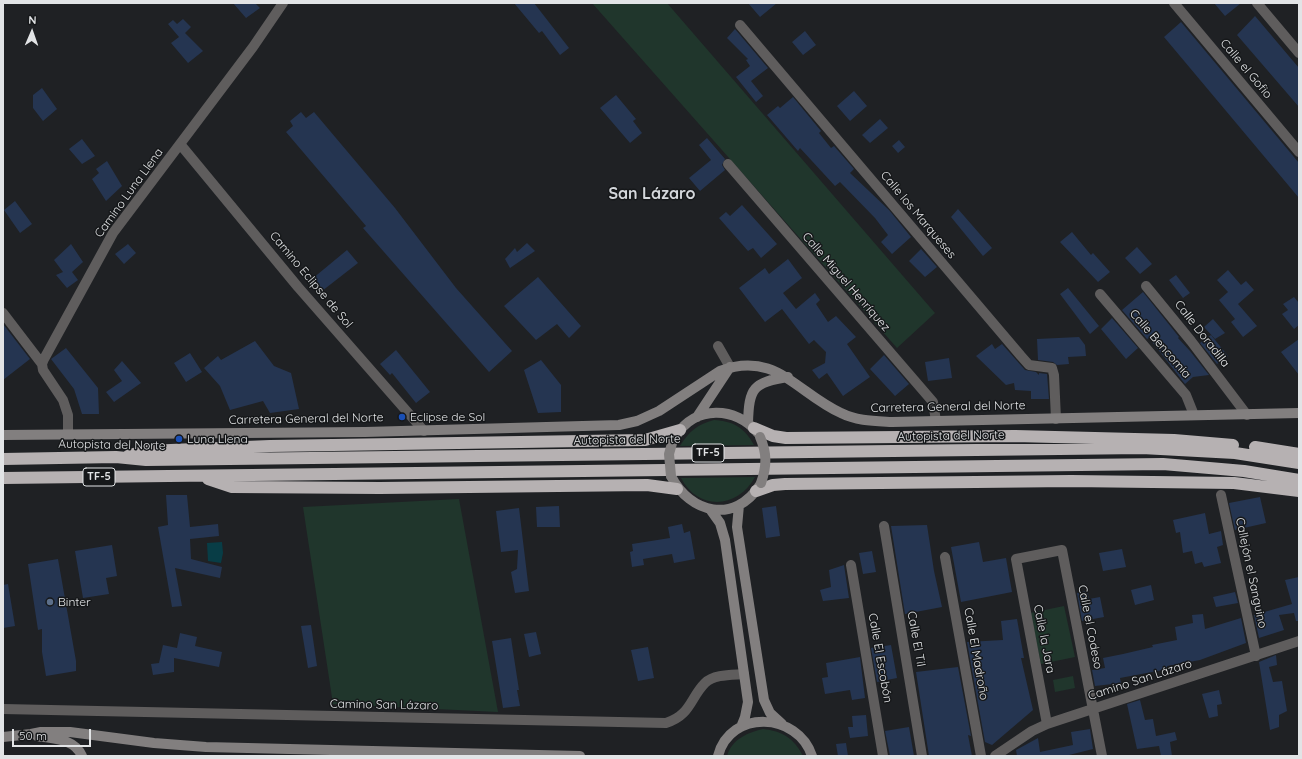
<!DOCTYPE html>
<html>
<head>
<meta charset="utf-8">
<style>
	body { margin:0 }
	#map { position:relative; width:1302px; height:759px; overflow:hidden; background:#1f2124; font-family:Quicksand,sans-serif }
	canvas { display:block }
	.frame { position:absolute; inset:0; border:4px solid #e2e4e6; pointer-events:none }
	.north { position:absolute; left:12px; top:12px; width:40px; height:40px; -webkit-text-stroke:3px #16181a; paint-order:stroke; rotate:2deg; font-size:11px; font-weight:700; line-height:16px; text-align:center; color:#e2e4e6 }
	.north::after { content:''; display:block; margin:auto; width:14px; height:18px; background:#e2e4e6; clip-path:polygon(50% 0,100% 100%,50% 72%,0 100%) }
	.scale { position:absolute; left:12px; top:729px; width:79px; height:18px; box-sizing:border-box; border:2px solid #e2e4e6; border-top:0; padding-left:5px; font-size:12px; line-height:14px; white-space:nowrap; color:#e2e4e6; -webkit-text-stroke:3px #16181a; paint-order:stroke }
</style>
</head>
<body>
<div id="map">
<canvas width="1302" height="759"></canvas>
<div class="frame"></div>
<div class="north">N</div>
<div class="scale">50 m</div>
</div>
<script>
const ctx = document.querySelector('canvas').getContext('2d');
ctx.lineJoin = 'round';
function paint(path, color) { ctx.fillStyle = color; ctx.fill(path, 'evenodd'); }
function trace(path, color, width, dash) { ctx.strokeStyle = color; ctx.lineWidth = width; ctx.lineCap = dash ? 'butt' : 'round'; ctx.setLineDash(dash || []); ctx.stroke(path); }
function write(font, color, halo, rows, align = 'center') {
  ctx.font = font + ' Quicksand,sans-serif'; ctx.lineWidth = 3; ctx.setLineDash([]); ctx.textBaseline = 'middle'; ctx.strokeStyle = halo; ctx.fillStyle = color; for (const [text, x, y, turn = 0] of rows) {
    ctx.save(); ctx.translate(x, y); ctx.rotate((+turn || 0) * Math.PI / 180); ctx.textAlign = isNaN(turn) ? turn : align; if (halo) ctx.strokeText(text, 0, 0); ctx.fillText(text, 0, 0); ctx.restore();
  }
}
const green = new Path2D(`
	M592,3H667L935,313L897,348Z
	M714,420C733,421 745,428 754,445L680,446C689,431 698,424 714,420Z
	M755,477C738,509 698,511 681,478Z
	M459,499L498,712L333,704L303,507Z
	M1064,606L1075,657L1041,664L1030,613Z
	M1073,676L1075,688L1055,692L1053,680Z
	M763,729C782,731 794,738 803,756H727C732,739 747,733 763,729Z`);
const water = new Path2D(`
	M222,542L223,553L221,563L208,561L207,543Z`);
const building = new Path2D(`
	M233,3H255L260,8L246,18Z
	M514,3H534L569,48L560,55L542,31L539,33Z
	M748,3H777L760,17Z
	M1214,3H1241L1225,16Z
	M1255,16L1299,68V107L1237,35Z
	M183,19L191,27L185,33L203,51L188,63L171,43L179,37L168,24L173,20L177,24Z
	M1181,22L1299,163V198L1164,37Z
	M735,29L768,68L751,81L763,96L756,102L736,77L750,66L746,60L748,59L727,38Z
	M805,31L816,45L803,55L792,42Z
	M42,88L57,109L43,121L33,108V95Z
	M854,91L867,106L850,121L837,106Z
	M616,95L636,119L633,121L642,133L630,143L600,108Z
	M793,97L821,131L819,133L831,148L834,146L854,169L850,173L889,210L911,237L892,254L881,242L888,235L875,218L840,182L835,186L800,148L798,151L767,115L778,106L780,108Z
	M301,112L306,118L314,112L395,208L456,288L512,351L489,372L363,228L366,226L286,132L293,126L290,121Z
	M880,119L888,128L870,143L862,135Z
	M707,138L725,159L722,165L725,170L700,191L689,178L711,160L699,145Z
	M82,139L95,156L82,164L69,149Z
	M899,140L905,147L898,153L892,146Z
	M107,161L122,186L106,201L92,179L99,173L96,169Z
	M15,201L32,224L20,233L4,210Z
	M742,205L777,244L761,258L753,248L748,251L719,218L726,212L730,216Z
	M958,209L992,248L983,256L951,217Z
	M1072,232L1091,255L1093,253L1110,272L1098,282L1060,242Z
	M527,243L535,251L510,268L505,259L515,248L517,252Z
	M71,244L83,262L72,272L78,280L67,288L56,275L63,272L54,260Z
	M128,244L136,253L124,264L115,254Z
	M1137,247L1152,264L1140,274L1125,258Z
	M921,249L937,267L925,277L909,261Z
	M347,250L358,263L322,291L312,279Z
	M788,259L802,278L783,293L796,309L815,293L820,300L816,304L828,322L836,316L856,337L847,344L870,377L843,396L827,373L819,379L812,370L825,363L826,352L814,340L809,344L782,309L765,322L739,288L765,268L769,274Z
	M1228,270L1241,285L1246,281L1254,290L1238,304L1257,326L1243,337L1231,322L1235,319L1219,300L1228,292L1217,280Z
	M1176,275L1190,293L1183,298L1169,280Z
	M538,277L581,326L569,338L557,324L536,340L504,306Z
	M1068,288L1099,326L1090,334L1060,294Z
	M1143,292L1179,337L1178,338L1190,351L1209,375L1193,377L1185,384L1149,338L1147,339L1122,310Z
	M1294,297L1299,303V325L1294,329L1282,314L1288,310L1283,304Z
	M1112,318L1138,348L1126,359L1101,329Z
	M1213,319L1225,333L1215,339L1204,327Z
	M3,324L30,359L3,380Z
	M1211,335L1228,356L1217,364L1200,343Z
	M1079,337L1085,345L1086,356L1068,357L1069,364L1057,365L1053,362L1038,360L1037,339Z
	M1299,339V375L1281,352Z
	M255,341L274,366L291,373L299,409L270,413L263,401L230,410L220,386L204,368L218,356L221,360Z
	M992,344L995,349L1002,344L1025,370L1036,372L1039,375V373L1047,374L1049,399H1031V391L1015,390L1014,383L1006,385L976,356Z
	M66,348L98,388L99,414H82L74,389L51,359Z
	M396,350L430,392L416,403L392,373L390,375L380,364Z
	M190,353L202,372L186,382L174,363Z
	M884,355L909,384L895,396L870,369Z
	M949,358L952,378L928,381L925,362Z
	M541,360L561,385V412L538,413L524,370Z
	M122,361L141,383L114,402L106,392L122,381L114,370Z
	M166,495H187L190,527L218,524L219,536L190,539L191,559L222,567L220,578L175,568L182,606L172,607L158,527L168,525Z
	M1260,497L1266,523L1235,530L1229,503Z
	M559,506L560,527H537L536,507Z
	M776,506L780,536L766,538L762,508Z
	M519,508L529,591L515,593L511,572L517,569L518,550L501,552L496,511Z
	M1205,513L1209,534L1221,531L1223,545L1217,547L1221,563L1204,567L1202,562L1195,564L1192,551L1183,553L1180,532L1176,533L1173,520Z
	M682,524L684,533L690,531L695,559L674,563L672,554L643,559L644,565L632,567L630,552L633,551L632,544L670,538L668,527Z
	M927,525L934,571L942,607L905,614L891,526Z
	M979,542L983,562L1006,558L1012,592L961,602L951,547Z
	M112,545L117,576L106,578L109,594L83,598L75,551Z
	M1122,549L1126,567L1103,571L1099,553Z
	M872,551L876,572L863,574L859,553Z
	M58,559L76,661V671L46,676L42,652V629L38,630L28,564Z
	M844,565L849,598L823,601L820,590L831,587L829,570Z
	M1299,577V621H1296L1294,613L1279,615L1284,630L1259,638L1254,615L1292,604L1285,580Z
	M8,584L15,626L3,628V585Z
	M1151,585L1154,600L1135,605L1131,590Z
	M1087,591L1089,599L1100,597L1104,617L1082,621L1077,593Z
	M1235,592L1238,603L1216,607L1213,597Z
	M1203,614L1205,629L1241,618L1246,643L1200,660L1167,666L1168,669L1120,678L1121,683L1095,686L1092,670L1105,668L1103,658L1123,654L1153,647L1152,645L1177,640L1175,627L1193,623L1192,615Z
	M1017,619L1024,658H1021L1033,710L992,745L985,742L967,642L1003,640L1001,621Z
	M311,625L317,666L308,668L301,626Z
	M536,632L541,654L529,657L524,634Z
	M180,633L197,637L195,646L222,652L219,667L174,658V672L153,675L151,664L159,663L163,645L177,648Z
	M511,638L519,690H517L520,706L503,708L492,641Z
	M891,645L897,678L877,682L871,648Z
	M648,647L654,678L638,681L631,650Z
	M1276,655L1277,665L1269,667L1273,682L1282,681L1287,711L1279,715V727L1270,730L1259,662Z
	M860,657L865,698L852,700L850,690L825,694L822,678L828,677L826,663Z
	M958,667L971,736L968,735L972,756H929L916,672Z
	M1219,690L1222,704L1217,705L1218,716L1209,718L1202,694Z
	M1140,700L1145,720L1153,719L1156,736L1175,732L1177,740L1170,742L1172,756H1161L1159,746L1137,749L1127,704Z
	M866,715L868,736L850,738L848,727H853L852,716Z
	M909,727L914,756H890L885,731Z
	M1090,729L1093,749L1065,756H1017L1016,750L1038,738L1040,752L1073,745L1071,732Z
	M846,743L848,756H838L836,744Z`);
const minor = new Path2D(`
	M1174,3L1299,152
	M1257,3L1299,53
	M740,25L1021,356L1029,365L1052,368L1054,375L1056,419
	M180,144L298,287L424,431
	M728,164L933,402L936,421
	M1146,286L1191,341L1247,415
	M1100,294L1186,395L1194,415
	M3,313L42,364
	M718,346L730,367
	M68,434V415L63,400L43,370L42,364L44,359L113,233L253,47L283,3
	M1221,495L1256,656
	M884,526L922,756
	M945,557L981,756
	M851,565L883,756
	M3,709L666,723C691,715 690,698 705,683C714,674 733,675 744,674
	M1047,724L1016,559L1062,550L1102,756
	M995,756L1032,731L1047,724L1299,641`);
const secondary = new Path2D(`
	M697,417L730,367
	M748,423C749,388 753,382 788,377
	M3,435L365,432L619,425L637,421L659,411L720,371C775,350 797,393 841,413C857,421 874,421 892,422L1299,413
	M676,436C695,405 736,406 758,433
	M671,476C690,514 735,524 760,485
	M739,505L737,527L764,700L770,713L782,724
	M710,509L720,523L725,540L748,702L745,717L741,727
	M37,736C53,739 74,738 82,756
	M3,737L31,734L41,732H70L154,743L206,747L580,756
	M718,756C730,709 798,712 812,756`);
const motorway = new Path2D(`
	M754,428L773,436L786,438L1015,436L1174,440L1233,445
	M1255,447L1299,454
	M129,455L146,451L270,446L645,440L680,430
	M3,459L116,457L146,460L1142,448L1235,453L1299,463
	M3,478L1163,464L1244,471L1299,480
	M208,479L232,487L380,488L647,485L677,489
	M756,491L773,485L785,484L1071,481L1234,483L1299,491`);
const secondaryBridge = new Path2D(`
	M760,437C767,453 767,466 761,483
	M671,476L669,454L673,440`);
const markers = [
	[402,417,4,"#1a4fb4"],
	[179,439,4,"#1a4fb4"],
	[50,602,4,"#5c6f8a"]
];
const shields = [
	[708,453,32],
	[99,477,32]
];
const shieldNames = [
	["TF-5",708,453],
	["TF-5",99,477]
];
const streetNames = [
	["Calle el Gofio",1246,69,50],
	["Camino Luna Llena",129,193,-54],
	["Calle los Marqueses",918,215,50],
	["Camino Eclipse de Sol",311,280,50],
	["Calle Miguel Henríquez",846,282,49],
	["Calle Doradilla",1202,334,52],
	["Calle Bencomia",1160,344,49],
	["Carretera General del Norte",948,407,-1],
	["Carretera General del Norte",306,419,-1],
	["Autopista del Norte",951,436,-1],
	["Autopista del Norte",627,440,-1],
	["Autopista del Norte",112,445,1],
	["Callejón el Sanguino",1251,573,78],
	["Calle el Codeso",1090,627,79],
	["Calle El Til",916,639,80],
	["Calle la Jara",1044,639,79],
	["Calle El Madroño",976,654,80],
	["Calle El Escobón",880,658,80],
	["Camino San Lázaro",1140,680,-18],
	["Camino San Lázaro",384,705,1]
];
const poiNames = [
	["Eclipse de Sol",410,417],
	["Luna Llena",187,439],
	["Binter",58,602]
];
const districtNames = [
	["San Lázaro",652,194]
];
paint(green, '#20362c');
paint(water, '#083d46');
paint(building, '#253551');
trace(minor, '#5f5d5d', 10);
trace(secondary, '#827f7f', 10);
trace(motorway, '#b6b1b2', 12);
trace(secondaryBridge, '#827f7f', 10);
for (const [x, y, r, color] of markers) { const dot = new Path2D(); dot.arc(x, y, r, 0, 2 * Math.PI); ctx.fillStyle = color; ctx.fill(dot); trace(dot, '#16181a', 1.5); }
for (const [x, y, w] of shields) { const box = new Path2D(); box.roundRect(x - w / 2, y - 9, w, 18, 3); ctx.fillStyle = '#16181a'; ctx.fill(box); trace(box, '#e2e4e6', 1); }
write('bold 11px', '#e2e4e6', null, shieldNames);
write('12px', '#e2e4e6', '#16181a', streetNames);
write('12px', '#e2e4e6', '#16181a', poiNames, 'left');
write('bold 16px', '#d4d7db', '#16181a', districtNames);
</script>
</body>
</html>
